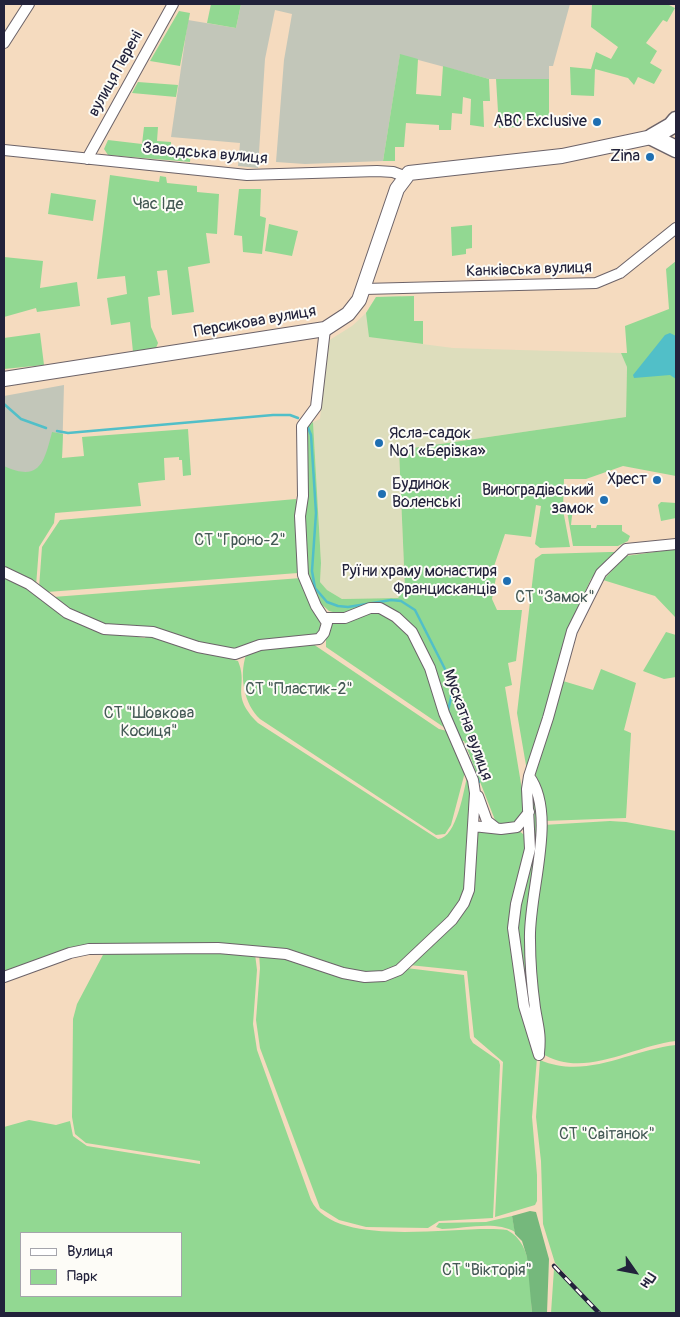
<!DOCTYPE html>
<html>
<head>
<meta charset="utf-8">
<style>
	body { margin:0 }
	#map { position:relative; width:680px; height:1317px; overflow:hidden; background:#f5dbbf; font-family:Pangolin,sans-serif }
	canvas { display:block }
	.frame { position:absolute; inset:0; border:5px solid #22223b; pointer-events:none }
	.legend { position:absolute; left:20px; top:1232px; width:162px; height:65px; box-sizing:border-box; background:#fdfcf7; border:1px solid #a5a5ac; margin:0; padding:6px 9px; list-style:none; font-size:15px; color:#22223b }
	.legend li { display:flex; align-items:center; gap:10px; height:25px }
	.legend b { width:25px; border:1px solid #a5a5ac }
	.north { position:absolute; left:610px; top:1247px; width:50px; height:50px; -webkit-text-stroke:4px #fdfcf7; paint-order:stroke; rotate:123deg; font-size:14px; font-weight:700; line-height:20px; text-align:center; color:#22223b }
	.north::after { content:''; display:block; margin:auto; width:18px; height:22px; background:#22223b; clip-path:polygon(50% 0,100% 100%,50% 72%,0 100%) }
</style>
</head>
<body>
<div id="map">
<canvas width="680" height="1317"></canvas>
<div class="frame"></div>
<ul class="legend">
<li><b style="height:6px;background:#fff"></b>Вулиця</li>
<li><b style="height:14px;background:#92d892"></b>Парк</li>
</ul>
<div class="north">Пн</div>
</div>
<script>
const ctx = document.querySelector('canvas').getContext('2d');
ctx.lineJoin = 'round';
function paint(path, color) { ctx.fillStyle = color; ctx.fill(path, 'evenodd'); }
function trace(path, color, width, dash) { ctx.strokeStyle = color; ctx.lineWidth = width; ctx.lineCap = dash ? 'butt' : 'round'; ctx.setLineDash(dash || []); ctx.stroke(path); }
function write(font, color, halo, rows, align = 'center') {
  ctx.font = font + ' Pangolin,sans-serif'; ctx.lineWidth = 4; ctx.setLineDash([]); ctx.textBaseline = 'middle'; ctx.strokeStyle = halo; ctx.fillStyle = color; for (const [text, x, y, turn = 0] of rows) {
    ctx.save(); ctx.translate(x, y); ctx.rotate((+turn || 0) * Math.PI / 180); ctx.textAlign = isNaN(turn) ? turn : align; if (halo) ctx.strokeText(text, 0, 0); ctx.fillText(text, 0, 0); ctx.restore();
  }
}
const built = new Path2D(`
	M401,296L399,341L453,348L621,353L627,366L626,417L399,450L405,589L398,598L342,599L327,590L320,582L321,563L313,422L320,419L328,341L352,326L366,313L376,297Z`);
const industrial = new Path2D(`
	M241,4H570L553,66H549V79H489L400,55L383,161L305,164L276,162L284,60L292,14L275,10L265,59L258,168L238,166L240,143L171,137L188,20L236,28Z
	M64,385L62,458L4,489V396Z`);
const green = new Path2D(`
	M211,4H241L236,28L207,23Z
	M592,4H667L675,8L667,22L663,20L646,43L657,51L650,63L662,70L654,84L638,77L634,85L628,78L595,69L594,96L571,95L570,67L591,69L596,52L611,59L618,47L591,27Z
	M179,11L190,13L180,66L150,61Z
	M400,54L418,59L416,94L441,96L443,66L489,79L490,101H483L484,127L470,125L471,99L463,97L462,114L452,113L451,130H439V125L406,123L404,147H395V161H383Z
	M496,79H549V119L518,120V127L499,128Z
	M138,82L178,85L176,97L132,93Z
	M144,127H158L157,141L171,142V147L191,148L190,162L108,155L104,149L108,140L142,144Z
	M110,175L159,182L160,176L166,177L167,183L197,186V192L219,194L217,234L206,233L210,263L188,267L194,312L172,315L167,270L157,271L160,295L148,297L151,327L158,343L156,348L133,352L130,322L111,325L107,298L127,294L125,276L97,279Z
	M239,189H261L260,216L266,218L262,254L243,252L242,236L234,235Z
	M51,193L96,200L93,221L48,214Z
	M269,224L298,231L292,256L265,251Z
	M472,225V248L466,249V254L452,256L451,227Z
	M4,257L43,261L40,288L77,282L80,306L37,312L36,308L4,317Z
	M676,261V476L623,466L586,479H564L563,510L570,547L540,548L535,544L541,506L536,505L531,537L505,534L492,572H497L492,599L497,610H522L516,661L508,663L512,685L505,687L525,808L515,823L500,825L495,820L464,741H461L448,715L432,667L395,611L382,605L341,614L329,611L318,601L307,579L303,518L307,427L313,422L321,563L320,582L327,590L342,599L398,598L405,589L399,450L626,417L627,367L621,353H627L625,326L669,309L666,269Z
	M414,296V321H423V344L369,337L366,313L376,297Z
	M40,333L44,365L4,369V338Z
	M188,429L191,475L183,476L182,460H179V457L164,458L165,480L138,483L141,506L55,513L54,523L39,547L36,586L4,570V466C39,482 44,464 52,432L63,434L62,458L84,456L82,437Z
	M296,499L300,570L298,573L47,592L39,588L42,547L60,520Z
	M661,502L676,503V518L661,521L658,505Z
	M573,507L571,525H591V528H596L597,525H622V531L630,536L628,541L618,546H573L567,511L568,508Z
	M676,549L675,617L655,596L603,580L626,556Z
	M610,552H616L591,579L567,631L546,718L527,771L517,713L535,559L542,554Z
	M4,576L13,578L81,624L104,632L145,638L147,634L238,661C249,687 229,694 258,723L438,839C457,838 464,789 468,772L472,783L468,879L460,908L395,970L365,975L301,955L96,946L4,975Z
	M301,578L323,630L320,635L242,651L99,625L66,609L53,597Z
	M376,610L406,629L421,654L445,728L326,647V638L333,622Z
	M666,632L676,635V677L664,679L643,671Z
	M310,642L439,729L451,732L465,772L451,825L445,834L436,835L260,719C244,704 239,676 246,655L253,650Z
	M601,669L636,683L624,730L631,733L626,818L544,821L543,796L535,773L563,681L593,690Z
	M530,785L539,807L529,925L533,1008L528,1016L516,929L531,857Z
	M610,821L626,822L676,831V1041C631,1046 584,1080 541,1053L532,942L543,825Z
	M476,828L518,830L528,838L514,903L537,1058L532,1117L537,1175V1201L535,1205L495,1217L503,1062L474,1037L467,971L409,965L462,910Z
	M201,950L255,954L257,970L253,1024L257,1050L311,1200C335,1251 460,1224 507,1230C535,1244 530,1287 532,1313H4V1127L29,1120L56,1125L70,1121L73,1136L87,1146L200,1164V1161L86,1143L75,1134L72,1117L73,1019L77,1004L105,951ZM21,1233H181V1296H21Z
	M259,953L293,957L356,977L406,968L464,975L470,1038L473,1043L499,1061L500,1065L493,1218L439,1221L428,1228L366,1227L339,1220L320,1208L260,1048L256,1020L260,968Z
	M676,1045V1313H601L555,1263L543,1224L541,1161L536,1117L540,1060C587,1080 629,1050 676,1045Z
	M512,1216L515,1232C495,1220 464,1229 442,1229L436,1227L439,1223L486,1222Z
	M554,1269L597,1313H551Z`);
const forest = new Path2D(`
	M530,1211L536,1212L549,1259L547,1313H532L527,1257L522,1241L515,1234L512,1216Z`);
const water = new Path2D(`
	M670,333L676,336V379L670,375L634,378L633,375L665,335Z`);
const stream = new Path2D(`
	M4,404L21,419L46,428
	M307,425L311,435L316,513L312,571L315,588L327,602L338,606L348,607L391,600L401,601L415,610L449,677L452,693L448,711L479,782
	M57,431L68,433L273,415H290L298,418`);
const minor = new Path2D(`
	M4,43L29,4
	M4,150L247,175L377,171L393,172L404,176
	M87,159L173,4
	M364,289L596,283L620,273L676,228
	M4,572L29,584L67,613L104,629L153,632L198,647L235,654L260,645L319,639L324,633L327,623L316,606L303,575L300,516L303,496L302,426L316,407L325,329
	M529,776C558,815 528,894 530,940C530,962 532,986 535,1008C538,1027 541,1033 539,1053
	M478,796L487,821L496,828
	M473,826L501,829L517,827L529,812
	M4,977L70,953L89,949L218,948L286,954L343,973L365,977L384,976L399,970L452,920L464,903L469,890L475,793L473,780L444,713L430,668L412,632L396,617L380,608H370L345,618H326
	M539,1055L524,1006L513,928L516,904L530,849L527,789L529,776L548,718L572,631L601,573L626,549L676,544`);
const secondary = new Path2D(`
	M4,379L325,329L348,314L359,300L397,189L409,173L562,156L661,135`);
const trunk = new Path2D(`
	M652,137L671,126L676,120
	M652,137L676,149`);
const rail = new Path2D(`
	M554,1266L599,1313`);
const markers = [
	[597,122,5,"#1f6fb2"],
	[650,157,5,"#1f6fb2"],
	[379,443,5,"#1f6fb2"],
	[657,480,5,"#1f6fb2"],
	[382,494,5,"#1f6fb2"],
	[604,500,5,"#1f6fb2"],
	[507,581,5,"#1f6fb2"]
];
const streetNames = [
	["вулиця Перені",116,74,-61],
	["Заводська вулиця",205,154,5],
	["Канківська вулиця",529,270,-2],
	["Персикова вулиця",255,322,-10],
	["Мускатна вулиця",467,725,70]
];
const poiNames = [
	["ABC Exclusive",587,122],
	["Zina",640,157],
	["Ясла-садок",389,434,"left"],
	["№1 «Берізка»",389,452,"left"],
	["Хрест",647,480],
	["Будинок",392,485,"left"],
	["Воленські",392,503,"left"],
	["Виноградівський",594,491],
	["замок",594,509],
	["Руїни храму монастиря",497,572],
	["Францисканців",497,590]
];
const parkNames = [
	["Час Іде",158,205],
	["СТ \"Гроно-2\"",240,541],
	["СТ \"Замок\"",555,598],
	["СТ \"Пластик-2\"",299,690],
	["СТ \"Шовкова",149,714],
	["Косиця\"",149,732],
	["СТ \"Світанок\"",607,1135],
	["СТ \"Вікторія\"",487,1271]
];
paint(built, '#ddddbc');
paint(industrial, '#c2c6b9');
paint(green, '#92d892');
paint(forest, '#75b87c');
paint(water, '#51bfc8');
trace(stream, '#51bfc8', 2.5);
trace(minor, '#6c6369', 12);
trace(secondary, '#6c6369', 16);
trace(trunk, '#6c6369', 19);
trace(minor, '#fff', 10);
trace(secondary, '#fff', 14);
trace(trunk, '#fff', 16);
trace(rail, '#22223b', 4.5);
trace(rail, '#fdfcf7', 2.5, [8]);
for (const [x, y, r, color] of markers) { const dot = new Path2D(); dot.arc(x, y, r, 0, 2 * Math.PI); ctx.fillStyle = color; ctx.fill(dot); trace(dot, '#fdfcf7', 2); }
write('16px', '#22223b', '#fdfcf7', streetNames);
write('16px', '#22223b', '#fdfcf7', poiNames, 'right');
write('16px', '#445955', '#fdfcf7', parkNames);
</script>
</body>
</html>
